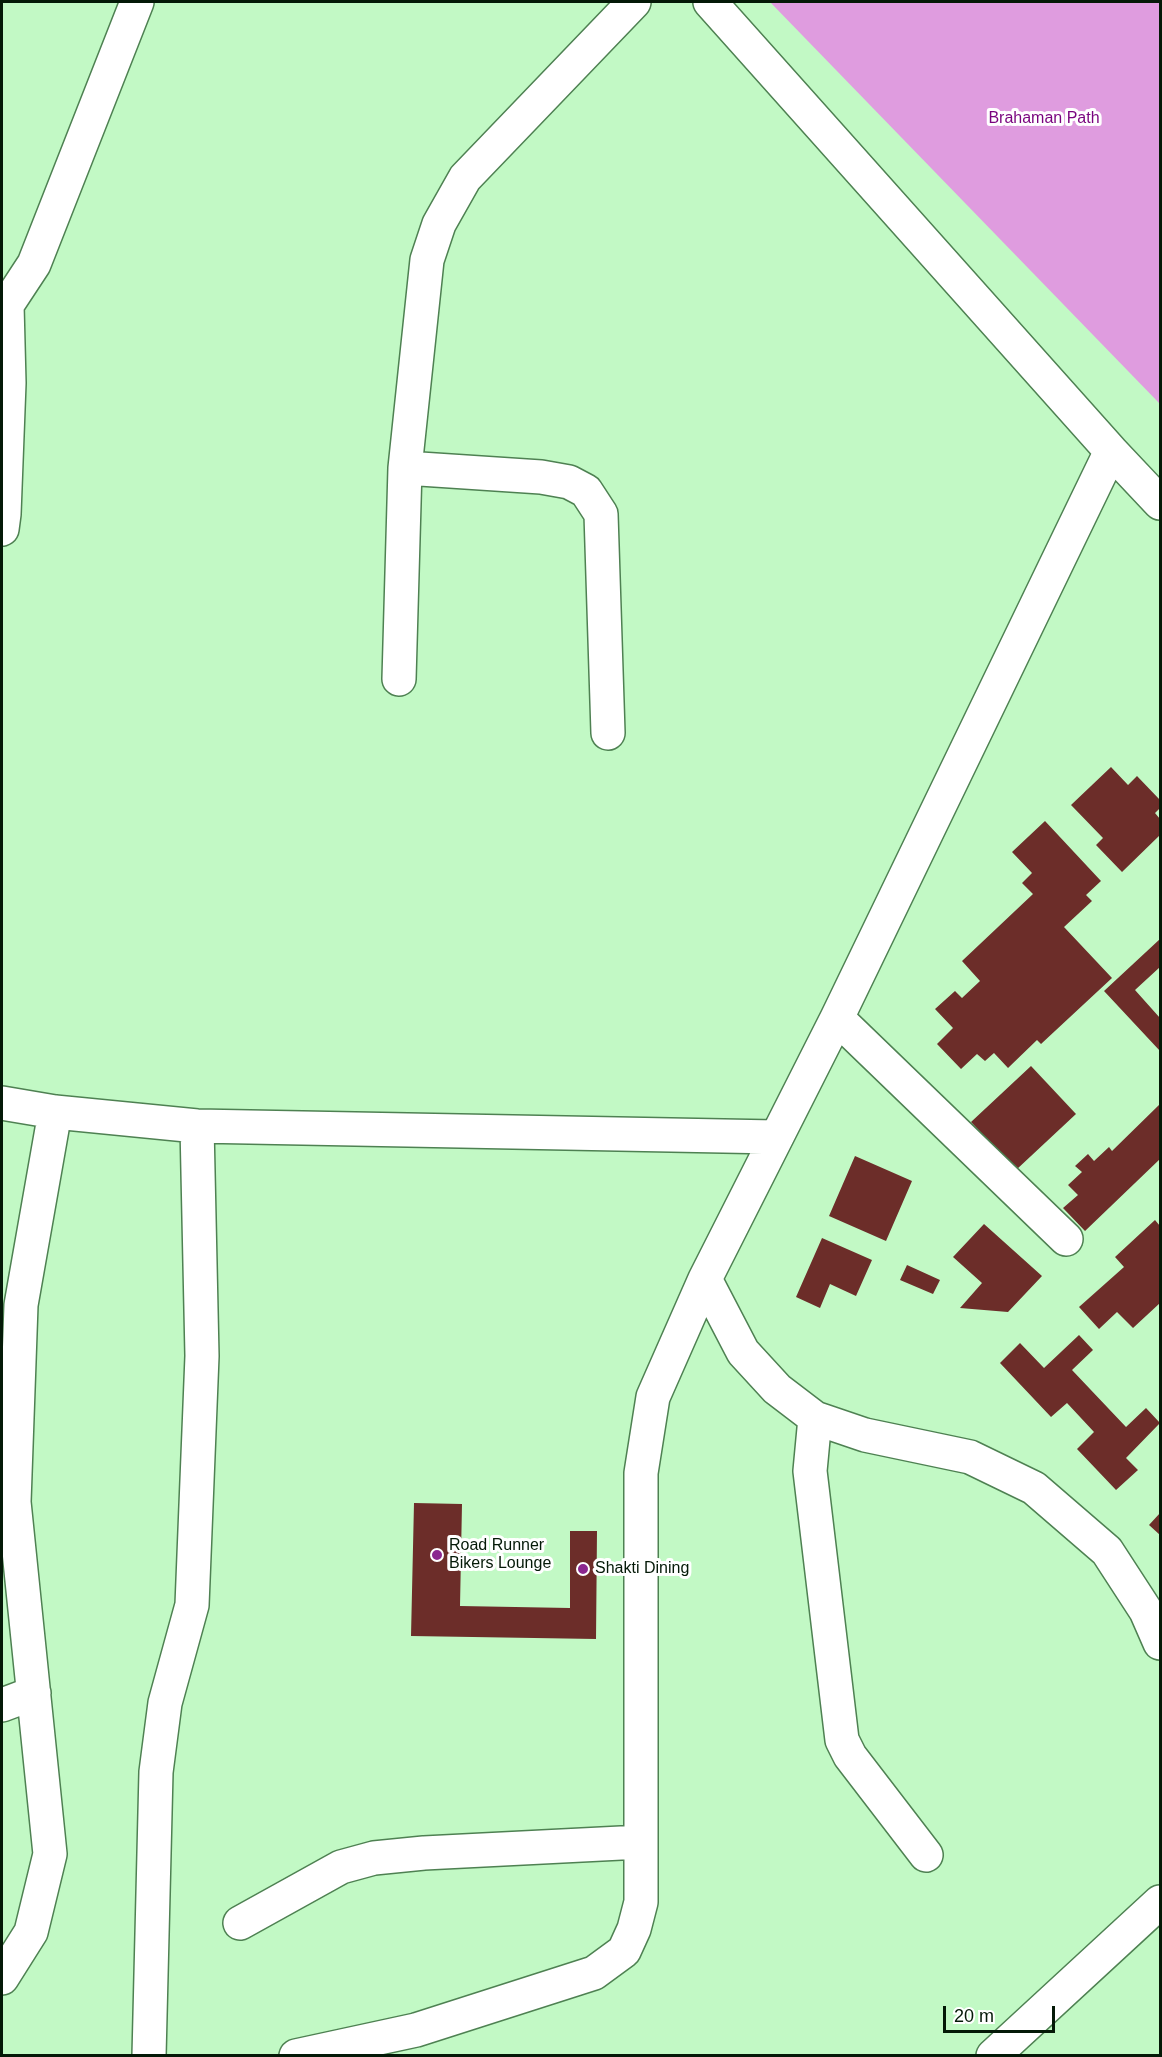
<!DOCTYPE html>
<html>
<head>
<meta charset="utf-8">
<style>
	body { margin:0 }
	#map { position:relative; width:1162px; height:2057px; overflow:hidden; background:#c2f9c5; font-family:Arial,sans-serif }
	canvas { display:block }
	.frame { position:absolute; inset:0; border:3px solid #041907; pointer-events:none }
	.scale { position:absolute; left:943px; top:2006px; width:112px; height:27px; box-sizing:border-box; border:3px solid #041907; border-top:0; padding-left:8px; font-size:18px; line-height:21px; white-space:nowrap; color:#041907; -webkit-text-stroke:4px #fff; paint-order:stroke }
</style>
</head>
<body>
<div id="map">
<canvas width="1162" height="2057"></canvas>
<div class="frame"></div>
<div class="scale">20 m</div>
</div>
<script>
const ctx = document.querySelector('canvas').getContext('2d');
ctx.lineJoin = 'round';
function paint(path, color) { ctx.fillStyle = color; ctx.fill(path, 'evenodd'); }
function trace(path, color, width, dash) { ctx.strokeStyle = color; ctx.lineWidth = width; ctx.lineCap = dash ? 'butt' : 'round'; ctx.setLineDash(dash || []); ctx.stroke(path); }
function write(font, color, halo, rows, align = 'center') {
  ctx.font = font + ' Arial,sans-serif'; ctx.lineWidth = 6; ctx.setLineDash([]); ctx.textBaseline = 'middle'; ctx.strokeStyle = halo; ctx.fillStyle = color; for (const [text, x, y, turn = 0] of rows) {
    ctx.save(); ctx.translate(x, y); ctx.rotate((+turn || 0) * Math.PI / 180); ctx.textAlign = isNaN(turn) ? turn : align; if (halo) ctx.strokeText(text, 0, 0); ctx.fillText(text, 0, 0); ctx.restore();
  }
}
const green = new Path2D(`
	M770,2H1160V404Z`);
const building = new Path2D(`
	M1111,767L1128,785L1137,776L1160,800V808L1155,813L1160,819V835L1122,872L1096,845L1103,838L1071,805Z
	M1045,821L1101,881L1086,895L1092,901L1064,927L1112,978L1041,1044L1037,1040L1008,1068L994,1053L985,1061L977,1054L961,1069L937,1044L953,1028L935,1009L955,991L962,998L980,981L962,961L1033,894L1022,883L1032,873L1012,852Z
	M1160,939V967L1135,990L1160,1018V1051L1104,991Z
	M1031,1066L1076,1114L1016,1170L971,1122Z
	M1160,1104V1159L1085,1231L1063,1208L1078,1195L1068,1185L1082,1172L1075,1166L1088,1154L1094,1161L1109,1147L1112,1151Z
	M855,1156L912,1181L886,1241L829,1216Z
	M1155,1220L1160,1226V1303L1133,1328L1117,1312L1099,1329L1079,1307L1124,1267L1115,1257Z
	M984,1224L1042,1276L1008,1312L960,1308L982,1283L953,1257Z
	M822,1238L872,1260L856,1296L830,1284L820,1308L796,1297Z
	M907,1265L940,1280L933,1294L900,1280Z
	M1079,1335L1093,1350L1072,1370L1126,1427L1146,1408L1160,1423L1126,1458L1138,1470L1116,1490L1077,1449L1094,1432L1067,1403L1051,1417L1000,1363L1020,1343L1044,1368Z
	M414,1503L462,1504L460,1606L570,1608V1531H597L596,1639L411,1636Z
	M1160,1513V1535L1149,1525Z`);
const minor = new Path2D(`
	M710,2L1111,451L1160,503
	M2,310L7,305L34,264L137,2
	M405,468L541,477L569,482L586,491L601,514L608,733
	M2,529L4,514L9,383L7,305
	M399,679L405,468L427,260L439,224L465,178L634,2
	M837,1018L1066,1239
	M2,1103L55,1112L197,1126L776,1137
	M705,1279L743,1352L777,1389L815,1418L865,1435L970,1457L1034,1488L1107,1551L1146,1611L1160,1643
	M815,1418L810,1471L842,1740L850,1756L926,1855
	M2,1705L34,1693
	M240,1923L341,1867L374,1858L424,1853L641,1842
	M2,1978L31,1932L50,1854L14,1502L21,1305L55,1112
	M149,2056L156,1772L165,1703L192,1605L202,1356L197,1126
	M296,2056L416,2030L594,1973L624,1951L634,1929L641,1902V1473L653,1397L705,1279L837,1018L1111,451
	M993,2056L1160,1902`);
const markers = [
	[437,1555,6,"#8b278f"],
	[583,1569,6,"#8b278f"]
];
const parkNames = [
	["Brahaman Path",1044,119]
];
const poiNames = [
	["Road Runner",449,1546],
	["Bikers Lounge",449,1564],
	["Shakti Dining",595,1569]
];
paint(green, '#df9cdf');
paint(building, '#6c2d29');
trace(minor, '#4e8152', 36);
trace(minor, '#fff', 33);
for (const [x, y, r, color] of markers) { const dot = new Path2D(); dot.arc(x, y, r, 0, 2 * Math.PI); ctx.fillStyle = color; ctx.fill(dot); trace(dot, '#fff', 2); }
write('16px', '#79037e', '#fff', parkNames);
write('16px', '#041907', '#fff', poiNames, 'left');
</script>
</body>
</html>
